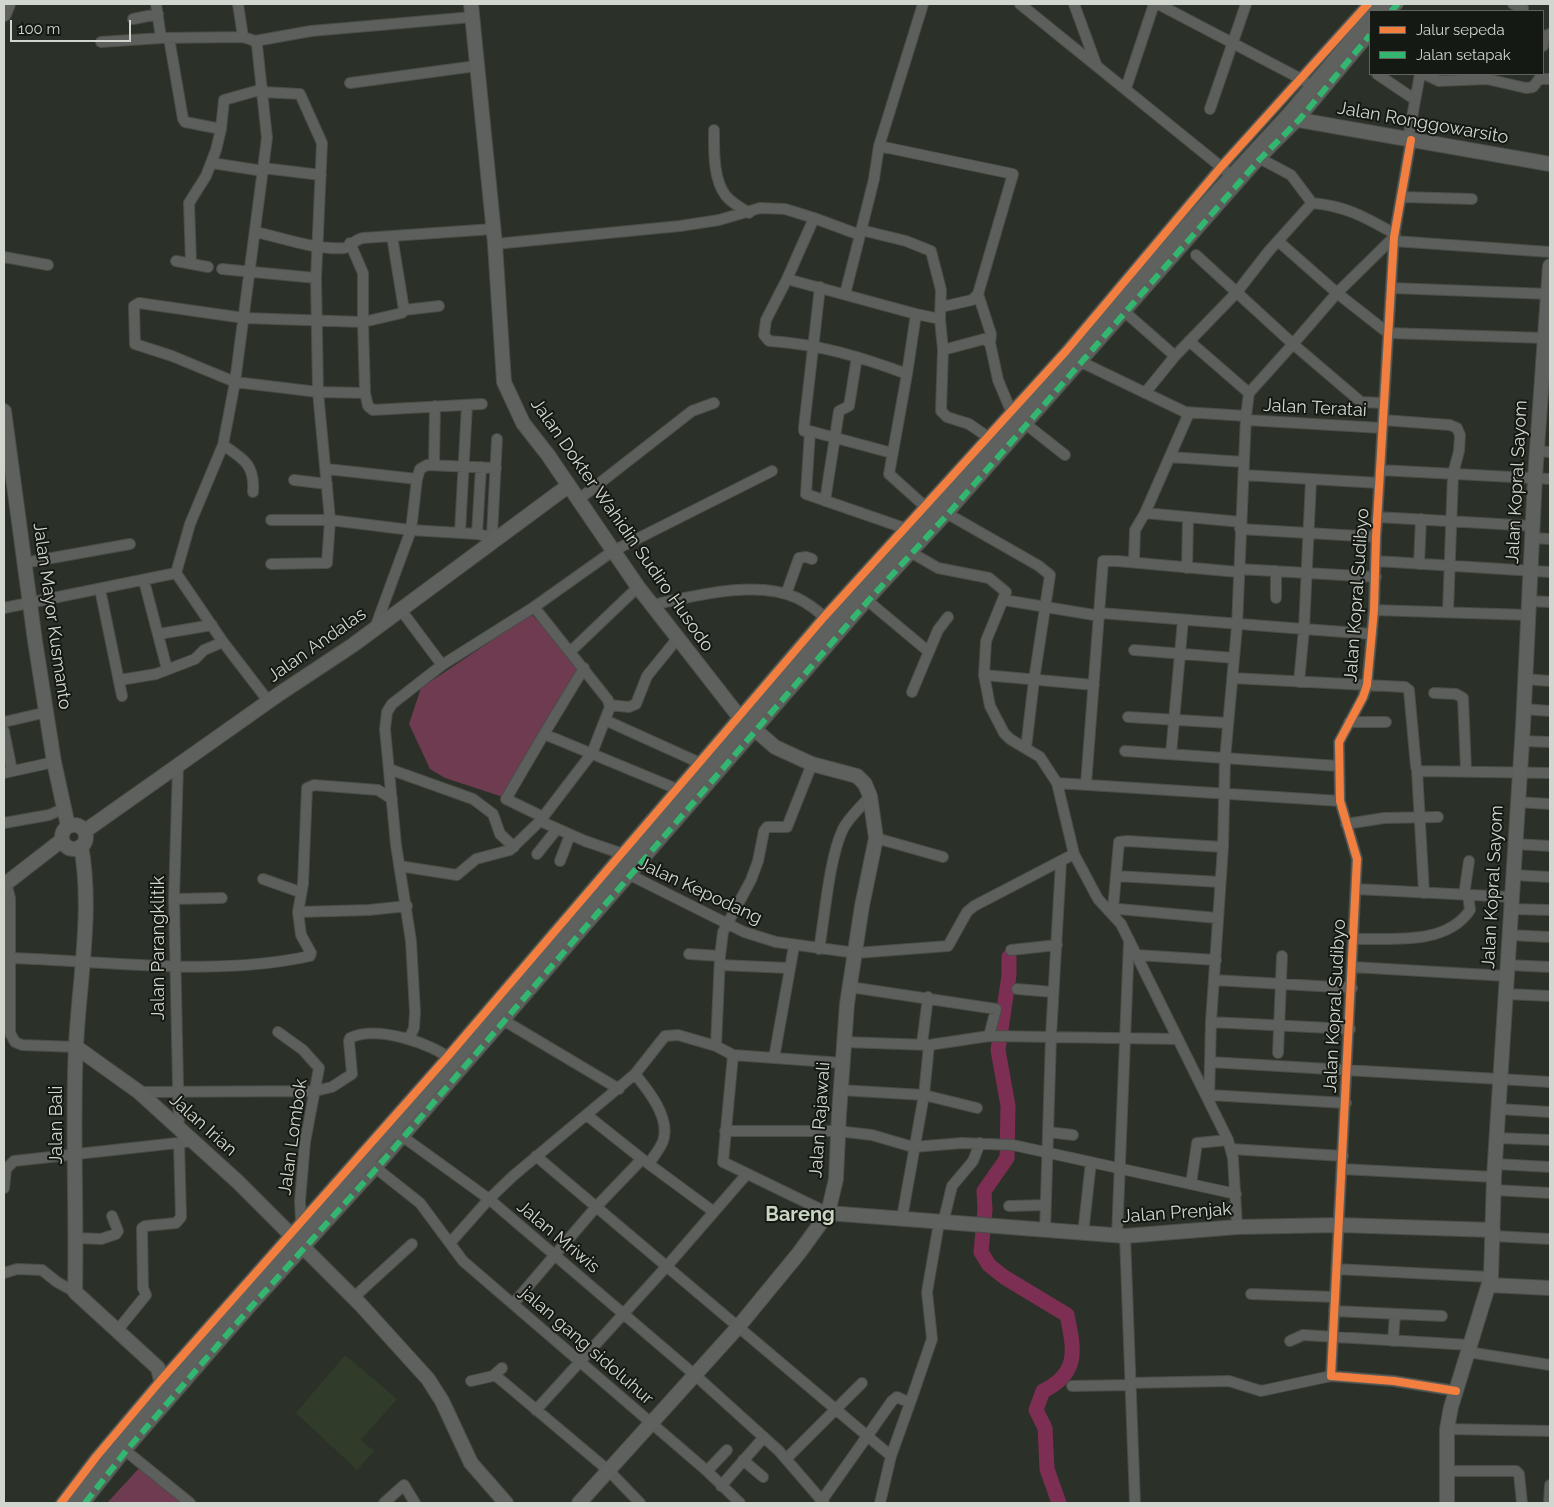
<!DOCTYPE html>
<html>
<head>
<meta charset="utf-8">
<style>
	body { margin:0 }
	#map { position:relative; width:1554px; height:1507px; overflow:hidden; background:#2b3028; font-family:Raleway,sans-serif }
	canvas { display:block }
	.frame { position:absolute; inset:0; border:5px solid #d1d6ce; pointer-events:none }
	.legend { position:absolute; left:1369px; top:10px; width:175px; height:65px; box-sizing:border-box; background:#151913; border:1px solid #60655e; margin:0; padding:6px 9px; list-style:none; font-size:15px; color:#d1d6ce }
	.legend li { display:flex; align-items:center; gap:10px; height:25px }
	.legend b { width:25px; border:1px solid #60655e }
	.scale { position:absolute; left:10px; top:20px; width:121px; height:22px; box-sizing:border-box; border:2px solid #d1d6ce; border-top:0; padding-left:6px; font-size:15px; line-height:18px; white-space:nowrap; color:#d1d6ce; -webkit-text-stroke:4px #151913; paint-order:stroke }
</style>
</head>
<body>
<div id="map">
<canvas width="1554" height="1507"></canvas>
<div class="frame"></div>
<ul class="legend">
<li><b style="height:6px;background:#f27e40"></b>Jalur sepeda</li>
<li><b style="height:6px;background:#33b770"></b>Jalan setapak</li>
</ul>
<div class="scale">100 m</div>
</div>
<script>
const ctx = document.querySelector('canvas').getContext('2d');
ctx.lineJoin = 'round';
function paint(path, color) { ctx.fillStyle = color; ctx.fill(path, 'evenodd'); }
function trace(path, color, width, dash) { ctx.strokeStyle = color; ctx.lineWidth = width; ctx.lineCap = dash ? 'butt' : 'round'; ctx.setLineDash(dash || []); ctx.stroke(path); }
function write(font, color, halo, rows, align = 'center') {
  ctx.font = font + ' Raleway,sans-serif'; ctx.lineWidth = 4; ctx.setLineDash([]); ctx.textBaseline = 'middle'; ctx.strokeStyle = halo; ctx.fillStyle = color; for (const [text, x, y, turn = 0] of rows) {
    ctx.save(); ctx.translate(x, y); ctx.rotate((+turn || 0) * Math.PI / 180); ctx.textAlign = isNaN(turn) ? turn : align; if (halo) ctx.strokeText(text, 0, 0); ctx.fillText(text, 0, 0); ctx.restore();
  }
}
const built = new Path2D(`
	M345,1355L397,1399L361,1440L374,1451L357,1470L296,1413Z`);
const green = new Path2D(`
	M531,614L583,668L509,799L445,778L430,769L409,724L421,688Z
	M141,1466L182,1503H107Z`);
const river = new Path2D(`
	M1009,957V975L998,1050L1008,1106L1007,1158L984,1191L985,1210L981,1252L989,1265L1004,1277L1067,1315C1074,1349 1080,1373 1043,1391L1036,1410L1045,1428L1047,1469L1059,1503`);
const street = new Path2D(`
	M156,4L161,38L243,37L255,41L257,45L267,138L235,382L223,445L190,524L176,573L223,642L269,702
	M238,4L243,37
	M923,4L879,146L874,179L860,235L814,218L787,279L766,320L764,335L769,341C819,344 861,357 907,374L889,474L929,510
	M1020,4L1225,170
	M1074,4L1096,64
	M1158,4L1305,81
	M1513,4L1523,8
	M1391,11L1398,4
	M133,19L158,14
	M169,38L183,119L185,122L221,129
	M255,41L311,31L472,17
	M101,42L161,38
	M1543,46L1544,36L1550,34
	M1377,74L1414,99
	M1424,74L1439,81L1487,79L1526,88L1533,87L1539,79H1550
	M350,83L476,66
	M1126,88L1154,4
	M263,92L300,94L322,143L316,278L318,392L330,520L411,530L477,534L496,538
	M1210,109L1246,4
	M714,130C714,150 713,180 726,196C732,203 741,208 749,213
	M1408,139L1420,74
	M1411,140L1394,237L1376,537L1374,610L1367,685L1363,697L1339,742L1340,801L1357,859L1331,1376L1394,1381L1456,1391
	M879,146L1013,174L978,294L972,300L941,307
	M1257,157L1291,175L1312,203
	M212,163L263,171
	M263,168L321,175
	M1403,197L1472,199
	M861,230L906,241L931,251L941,290L940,319L943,350L941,411L947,417L969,424L988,437
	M256,232C283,238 315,250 344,248C351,247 355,239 363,238L493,229
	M1278,241L1337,293L1388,333L1545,338
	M1394,241L1550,252
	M350,243L363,273V322L402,313L404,310L392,236
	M495,244L680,226L719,220L760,208L785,209L814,218
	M1196,255L1293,344L1249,393L1246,416L1237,626L1225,759L1223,847L1211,1022L1209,1101
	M4,257L48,265
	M176,261L208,267
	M191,263L189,203L206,176L216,150L221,129L224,100L263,89
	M222,269L316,278
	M787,279L916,314L940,319
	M820,287L804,427V431H810L806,494L910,530
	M1391,288L1549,294
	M845,294L860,235
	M978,294L991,334L990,343
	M139,303L244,318L363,322L365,393L318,392L235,382L172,356L135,344L134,306Z
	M404,310L439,306
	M1126,313L1175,356
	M1189,341L1249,393
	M943,350L984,339L990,343L998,380L1011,411
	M1077,360L1185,412L1246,416
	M907,374L916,314
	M365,393L368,406L373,410L482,404
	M1145,393L1175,356L1237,292L1268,252L1312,203C1346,206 1365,217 1395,234
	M1384,403L1361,402L1293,344L1337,293L1394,237
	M1247,420L1382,428
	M1383,420L1450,425L1457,428L1460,435L1459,451L1453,474L1448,612
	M1022,421L1065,455
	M810,431L892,453
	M223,445C244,459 255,465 253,492
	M1537,451L1550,452
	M1170,457L1244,462
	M434,465L435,406
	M327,469L417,479L411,530L375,628
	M1380,470L1550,479
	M1244,475L1379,483
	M417,479L420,469L427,465L496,468
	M294,480L327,484
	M1311,480L1304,629L1372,634
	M578,500L692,411L714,403
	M825,501L839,411L849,406L857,357
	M1145,513L1189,413
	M948,514L1039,566L1050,575L1034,680L1026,748
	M1377,517L1534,526
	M1240,529L1376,537
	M460,532L467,405
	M477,534L481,467
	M492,536L497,439
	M1533,538L1550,539
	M912,553L938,568L989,578L1006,592L986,641L984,675L990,706L1004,733L1010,739L1040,757L1057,783
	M1376,561L1550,572
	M1134,562L1135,530L1145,513L1241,522
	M24,563L130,544
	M271,564L327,563L330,520H271
	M1419,564L1421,519
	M1187,568L1188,518
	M1239,569L1376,577
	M144,581L167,669
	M100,589L122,696
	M786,594L799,558L806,557L812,559
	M1276,598V571
	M1004,600L1100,616
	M868,601L929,652
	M1529,601L1550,602
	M652,605C694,596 757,579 797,598C808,603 819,612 828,620
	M534,607L613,551L772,471
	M4,608L176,573
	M1374,610L1529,615
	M1100,613L1304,629L1299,682
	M159,634L212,625
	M1134,650L1234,658
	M571,651L638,587
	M584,668L544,734L677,789
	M984,675L1094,685
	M1232,678L1405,687L1409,690L1416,767L1419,771L1550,773
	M1525,679L1550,681
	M120,680L156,674L195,659L204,650L223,642
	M912,692L938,630L948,617
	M1434,693L1456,694L1463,698L1466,770
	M610,705L629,707L636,704L647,676L677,639
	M1524,709L1550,711
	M1128,717L1228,723
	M605,720L700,763
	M4,722L47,712
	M1349,722H1386
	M4,731L12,771
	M1522,741L1550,742
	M1125,751L1338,766
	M1171,754L1183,620
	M178,766L174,899L179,1130
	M389,769L473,799L493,814L500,834L514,847
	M1417,770L1424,893
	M4,773L54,762
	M1086,784L1103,561H1117L1238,572
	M1517,802L1550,804
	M543,817L506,799L544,734
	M540,821L585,841L620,853
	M4,823L49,815L63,809
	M1346,824L1384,818L1438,817
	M876,838L943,857
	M1515,844L1550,846
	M537,854L557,829
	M560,861L570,835
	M399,866L457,875L476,859L510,850L540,821L592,753L610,707L608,700L534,607L442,665L401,610
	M624,872L744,932L776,942L856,953L948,946L967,912L974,906L1074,854
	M1513,875L1550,877
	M1116,876L1220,882
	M263,879L300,892
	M6,883L10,898V1033L15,1042L22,1045L76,1047
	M1356,889L1511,897
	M1464,895L1469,861
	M174,899L222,898
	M1108,908L1217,918
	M1113,909L1119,842L1127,841L1223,847
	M1511,909L1550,910
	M298,912L369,910L407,906
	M1509,935L1550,937
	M1354,939C1391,938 1446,946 1470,910L1468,895
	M819,949C825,916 829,858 843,829C849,817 861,807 870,796
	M1011,950L1057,945
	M689,954L720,956
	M1137,955L1216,960
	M11,958C107,961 215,977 310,956L311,953L301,935L298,912L303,884L307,788L314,785L378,790L392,799
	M720,965L789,968
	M1508,965L1550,967
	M1353,967L1507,976
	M1214,980L1352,988
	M1017,989L1053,992
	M1506,994L1550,996
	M498,1017L619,1089
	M1211,1022L1350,1029
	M278,1032L303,1050L319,1068L305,1142L300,1201L301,1221
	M989,1036L1178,1039
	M409,1039L414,1028L415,1012L411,941L396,845L385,729L387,712L392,704L442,665
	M844,1042L929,1045L989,1036L996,1009L850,987
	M922,1044L928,997
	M716,1046L720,956L723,932L751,880L758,861L764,831L767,827H787L812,764
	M1278,1053L1282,956
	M733,1055L723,1162L828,1213
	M774,1058L794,946
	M1210,1062L1550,1082
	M635,1074C648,1090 671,1118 663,1141C660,1149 653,1157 649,1164
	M840,1090L924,1095L977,1108
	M139,1092L315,1091L332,1087L352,1074L349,1041L350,1038C376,1025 433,1043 453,1061
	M1209,1095L1346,1103
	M1499,1109L1550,1112
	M588,1116L642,1159L714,1212
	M725,1131H837L872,1135L913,1147L962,1143L1013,1145L1236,1194
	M1048,1132L1073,1135
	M399,1134L489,1199L695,1375L779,1451L824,1503
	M1497,1138L1550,1140
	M1231,1149L1343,1156
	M536,1156L891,1456
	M1496,1164L1550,1167
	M372,1165L420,1203L463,1261L707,1471L740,1503
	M1342,1169L1494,1177
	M1191,1184L1197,1143L1228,1140
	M4,1188L6,1169L14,1161L186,1142
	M1494,1190L1550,1193
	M1009,1206L1046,1205
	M902,1218L924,1095L929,1045
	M943,1223L952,1186L973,1161L980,1143
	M1237,1227L1233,1158L1228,1140L1121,924L1098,899L1074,854L1057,783L1340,801
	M1045,1231L1051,1036L1061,862
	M1083,1234L1091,1162
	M1117,1236L1129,942
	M1125,1236L1135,1503
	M1493,1236L1550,1239
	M76,1238L101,1239L116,1234L118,1231L112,1216
	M450,1243L489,1199L513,1176L635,1074L665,1036L678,1035L716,1046L733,1055L843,1063
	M1336,1269L1491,1277
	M4,1273L17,1269L42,1270L57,1282L75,1292
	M1251,1294L1335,1297
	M353,1298L412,1244
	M513,1304L596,1207L642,1159
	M1334,1311L1442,1316
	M116,1332L146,1295L143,1288L142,1228L145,1226L176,1223L181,1217L179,1144
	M1290,1341L1303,1335L1470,1345
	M1393,1341L1395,1314
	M1468,1352L1550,1365
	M495,1375L609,1471L640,1503
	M471,1381L493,1376L502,1368
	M1131,1383L1229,1381L1261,1391L1331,1376
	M1072,1386L1131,1385
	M536,1410L667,1266L746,1175
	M1447,1429L1550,1431
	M121,1447L190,1503
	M786,1459L862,1383
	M743,1460L763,1477
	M707,1471L727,1450
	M1446,1471H1516L1519,1474L1522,1503
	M721,1486L764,1437
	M61,1503L96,1457L161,1380L448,1056L824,617L1066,351L1221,167L1368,4
	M85,1503L126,1451L250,1308L376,1169L868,601L948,514L1260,159L1299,120L1370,35
	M384,1503L404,1485L415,1503
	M820,1503L892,1401L897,1397L910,1403L932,1339L927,1292L939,1223
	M880,1503L891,1456L910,1403
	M1549,1503L1550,1485`);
const secondary = new Path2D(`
	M471,4L495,244L504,382L523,423L548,455L638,587L737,714L775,747L812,764L857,776L865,784L870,796L876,838L862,906L847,1004L839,1114L836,1179L828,1213L799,1253L739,1326L579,1503
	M1376,11L1383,4
	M4,14L8,4
	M1290,113L1299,120L1550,164
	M4,411L35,641L54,762L68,826
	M62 837a12 12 0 1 1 24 0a12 12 0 1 1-24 0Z
	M85,831L279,694L353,645L568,486
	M81,846C93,910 79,982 76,1046C72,1128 77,1211 75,1292L158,1368L161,1380L170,1385
	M4,885L62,840
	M76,1047L139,1092L238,1182L360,1304L428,1379L442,1401L471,1463L506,1503
	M828,1213L1125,1236L1237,1227L1339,1225L1493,1230
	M1489,1285L1550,1288
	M73,1503L118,1445L242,1301L296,1242L495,1014L833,624L934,513L1210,200L1290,113L1370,18
	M1447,1503V1429L1451,1407L1491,1277L1494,1177L1523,726L1535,477L1550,266`);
const quiet = new Path2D(`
	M1391,11L1398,4
	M85,1503L126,1451L250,1308L376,1169L868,601L948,514L1260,159L1299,120L1370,35`);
const cycleway = new Path2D(`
	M1411,140L1394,237L1376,537L1374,610L1367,685L1363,697L1339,742L1340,801L1357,859L1331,1376L1394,1381L1456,1391
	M61,1503L96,1457L161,1380L448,1056L824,617L1066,351L1221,167L1368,4`);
const streetNames = [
	["Jalan Ronggowarsito",1423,123,10],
	["Jalan Teratai",1315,408,3],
	["Jalan Kopral Sayom",1517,482,-87],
	["Jalan Dokter Wahidin Sudiro Husodo",622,525,55],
	["Jalan Kopral Sudibyo",1357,595,-86],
	["Jalan Mayor Kusmanto",52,616,82],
	["Jalan Andalas",317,645,-35],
	["Jalan Kopral Sayom",1493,887,-87],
	["Jalan Kepodang",700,891,25],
	["Jalan Parangklitik",159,948,-90],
	["Jalan Kopral Sudibyo",1335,1006,-87],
	["Jalan Rajawali",820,1120,-86],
	["Jalan Bali",57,1125,-90],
	["Jalan Irian",203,1125,42],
	["Jalan Lombok",293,1137,-82],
	["Jalan Prenjak",1177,1213,-4],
	["Jalan Mriwis",558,1237,40],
	["jalan gang sidoluhur",587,1346,41]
];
const quarterNames = [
	["Bareng",800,1215]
];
paint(built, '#303b2a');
paint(green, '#6e3b50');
trace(river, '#7d2e53', 15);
trace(street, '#494d47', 12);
trace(secondary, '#494d47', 16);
trace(street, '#5c5f5b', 10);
trace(secondary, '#5f615e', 14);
trace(quiet, '#33b770', 6, [12, 6]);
trace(cycleway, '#f27e40', 8);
write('18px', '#d1d6ce', '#151913', streetNames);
write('bold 20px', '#cad5c4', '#151913', quarterNames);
</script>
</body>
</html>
